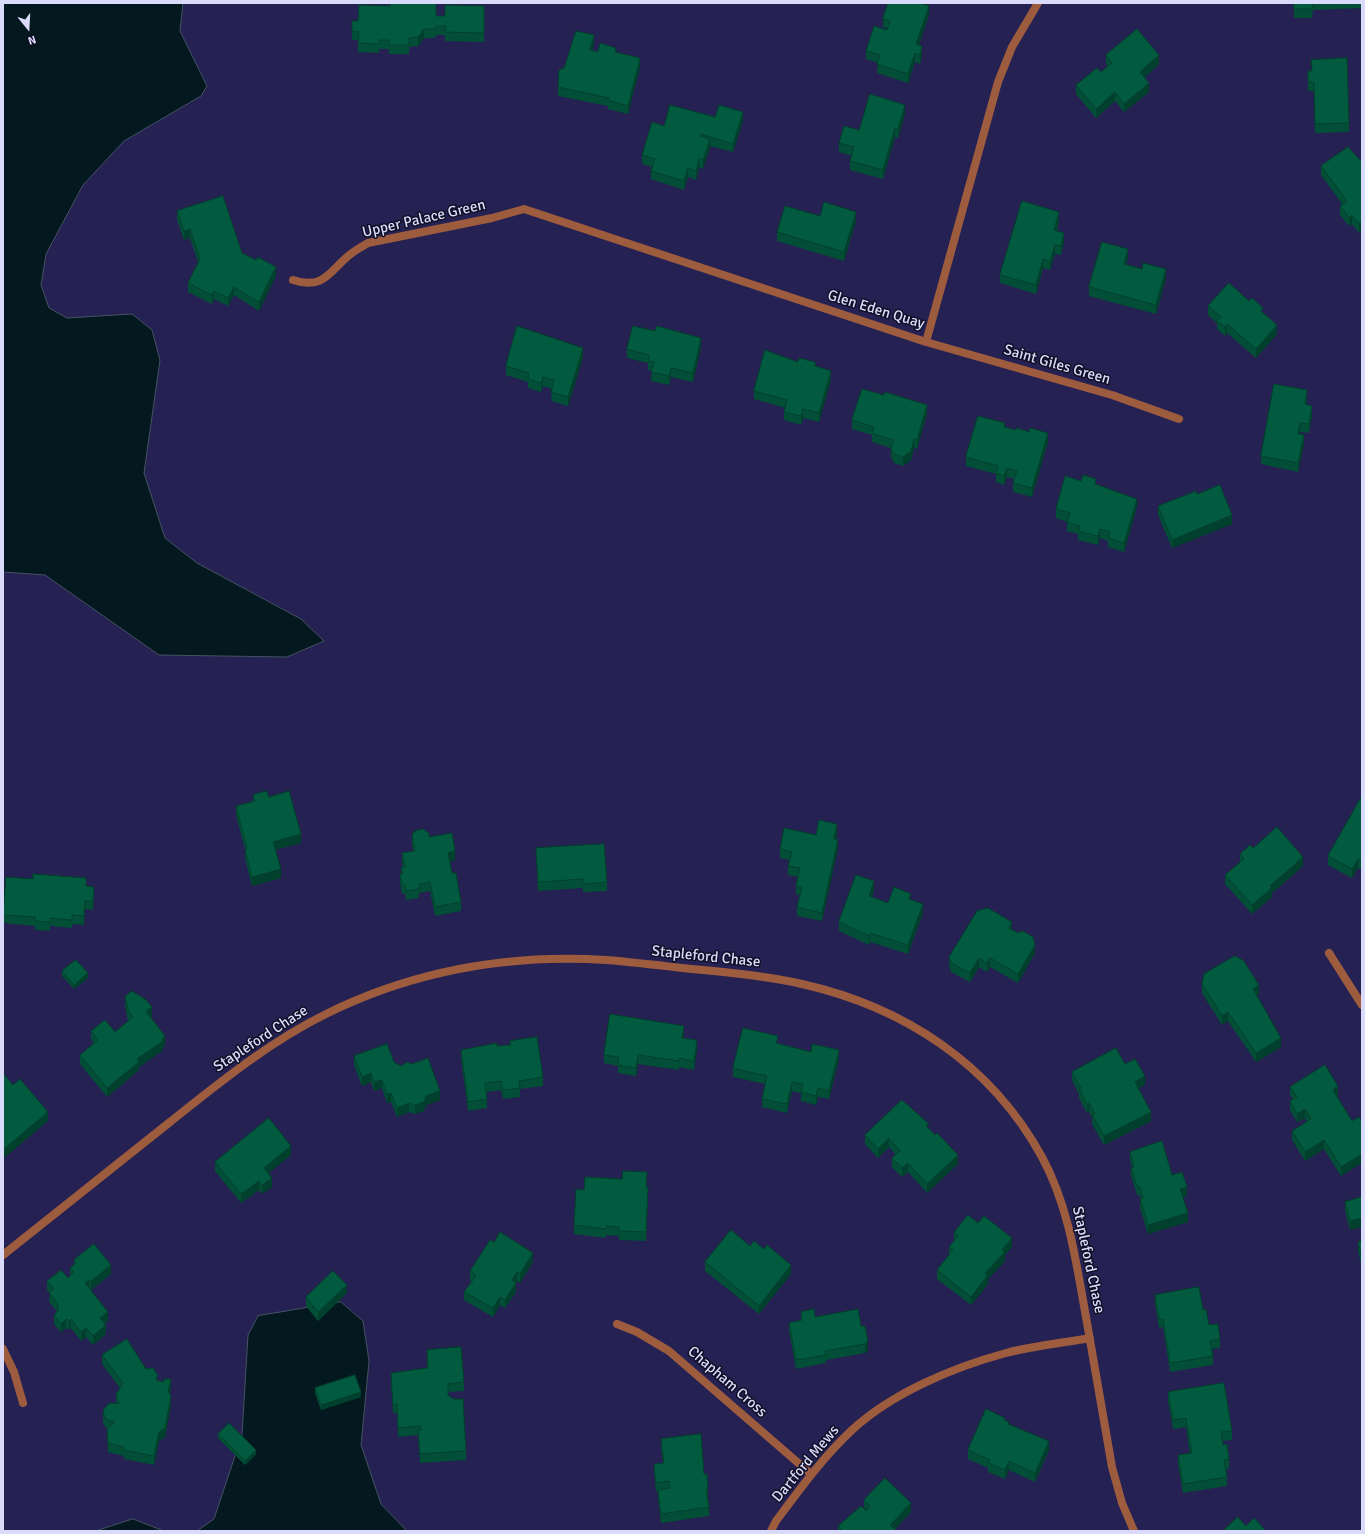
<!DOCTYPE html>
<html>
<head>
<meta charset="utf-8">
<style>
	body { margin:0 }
	#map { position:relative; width:1365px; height:1534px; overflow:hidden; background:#262153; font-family:Signika,sans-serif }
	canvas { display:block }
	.frame { position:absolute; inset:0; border:4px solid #dadbfb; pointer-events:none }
	.north { position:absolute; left:8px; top:8px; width:40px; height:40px; -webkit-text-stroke:3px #100f25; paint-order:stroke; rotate:162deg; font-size:11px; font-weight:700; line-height:16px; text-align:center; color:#dadbfb }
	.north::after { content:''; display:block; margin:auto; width:14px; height:18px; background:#dadbfb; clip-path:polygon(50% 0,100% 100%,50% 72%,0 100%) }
</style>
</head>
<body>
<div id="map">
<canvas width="1365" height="1534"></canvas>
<div class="frame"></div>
<div class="north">N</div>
</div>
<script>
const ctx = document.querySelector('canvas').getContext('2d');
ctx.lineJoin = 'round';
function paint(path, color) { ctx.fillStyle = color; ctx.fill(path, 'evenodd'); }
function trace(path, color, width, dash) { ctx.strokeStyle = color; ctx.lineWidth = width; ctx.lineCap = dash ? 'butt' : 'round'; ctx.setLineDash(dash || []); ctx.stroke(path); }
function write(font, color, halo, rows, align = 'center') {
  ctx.font = font + ' Signika,sans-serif'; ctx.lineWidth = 3; ctx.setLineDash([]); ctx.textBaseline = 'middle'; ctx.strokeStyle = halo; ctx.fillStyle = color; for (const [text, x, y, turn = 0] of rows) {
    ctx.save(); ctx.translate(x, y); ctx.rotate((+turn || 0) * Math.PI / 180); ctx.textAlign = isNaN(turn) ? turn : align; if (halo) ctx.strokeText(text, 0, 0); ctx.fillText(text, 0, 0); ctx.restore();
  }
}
const water = new Path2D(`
	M3,3H183L180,31L207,86L201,96L124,141L83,185L46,254L41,285L49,308L67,318L132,314L152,330L160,360L144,473L165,538L197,563L301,619L324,641L287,657L159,655L45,575L3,572Z
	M341,1302L363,1321L369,1361L361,1445L381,1504L407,1531H197L214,1519L242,1435L248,1335L258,1316Z
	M133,1519L164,1531H96Z`);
const street = new Path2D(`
	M293,280C326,291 331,268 352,253C357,249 363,246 368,243L492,218L524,209L926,342L1112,395L1179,419
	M926,342L998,82L1012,47L1038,3
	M1329,953L1362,1005
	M3,1255C59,1211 114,1166 170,1122C219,1083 269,1042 326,1014C415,970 507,954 606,960C631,962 657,965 682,968C722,972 763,975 802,984C904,1007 991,1064 1042,1157C1069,1207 1076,1262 1086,1317C1095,1367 1103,1417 1112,1467L1122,1503L1134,1531
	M617,1324L637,1332L669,1351L811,1474
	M3,1349L14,1372L23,1403
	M771,1531L776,1521C800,1489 823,1457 852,1430C892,1393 954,1367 1006,1353C1033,1346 1062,1343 1090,1338`);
const wall = new Path2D(`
	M1284,3H1362V8L1313,10L1312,18H1294V4H1284Z
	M484,6V42L445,41V35H436L435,38H424L418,46L409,47V54H389V49H379V53L358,52V40H352V21H358L436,16H445Z
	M929,15L919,45L922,55L920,64L915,62L908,83L877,73L878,63L866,59V51L887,30V29L883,27V19Z
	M594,44L592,51L598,52H616L640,67L628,114L608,109V106L558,96V87L564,68Z
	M1106,55L1159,64L1145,77L1149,92L1124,112L1115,101L1096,118L1076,94V85L1101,72L1108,66L1106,64Z
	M1308,71L1349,123V132L1315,133L1314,91H1308Z
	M905,114L898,138L895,137L883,179L850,170V161L852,156L839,152V143L859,130Z
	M715,117L743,121L733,152L710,146V148L703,169L699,167L696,180L688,177L684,190L651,179V171L652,167L642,164V155L664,126Z
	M1362,162V231L1359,233L1352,224L1349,226L1340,215V206L1342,204L1321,175V166Z
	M177,211L276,276L259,311L234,295L228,306L214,299L212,304L188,292V283L198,262L190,238L184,240L177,220Z
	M820,216L856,221L844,261L777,241V232Z
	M1059,221L1057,231L1064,242L1061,255L1055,254L1050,270L1043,268L1036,294L1000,283V275Z
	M1128,257L1126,265L1142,269L1166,278L1156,314L1089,296V287Z
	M1208,306L1263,313L1277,334L1256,358L1227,333L1225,336L1217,329V323L1208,315Z
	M701,347L693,382L671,377L669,385L651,381L652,370H648V363L627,358V349Z
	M583,357L568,406L551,401L552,389L543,386L541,392L528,388V382L506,375V366Z
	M798,362L815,366L831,380L819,422L803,418L801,425L784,420V412L785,408L754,399V391Z
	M1307,399L1306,405L1312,415L1309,433L1300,432V434L1304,444L1298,472L1261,464V456Z
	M927,414L917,449L914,448L911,460L903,466L894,463L891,457V448L872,442V435L852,429V420Z
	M1005,427L1048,442L1032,497L1013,492V483L1014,479L1007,477L1004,485L996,482V474L966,466V457Z
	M1096,485L1137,507L1124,552L1108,547V541L1100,538L1098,545L1078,540V534L1067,531V522L1056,518V509Z
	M1197,494L1232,524L1172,548L1158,515V506Z
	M253,795L269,797L301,843L275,850L281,878L252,886L245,858V849L236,815V806L253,802Z
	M1362,796V870L1358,868L1352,878L1328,865V856Z
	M837,833L836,839L838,848L822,921L797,916V907L800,895L796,894V886L798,877L788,875V866L790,860L780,858V849L816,835Z
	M412,835L429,837L455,860L450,862L452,873L461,902V911L435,916L430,891L419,893V898L406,900L405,893L402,894L400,883V874H401V867H403L402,862V853L413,851L412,844Z
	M536,848L607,882V891L583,892V888L538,891Z
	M1253,848L1303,866L1272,893V897L1252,914L1225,884V875L1240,862V854Z
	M86,886L94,895L93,910L85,909L84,925L72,924V928L50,926V931L35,930V926L3,923V912Z
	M874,890L872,897L888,903L911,900L923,913L908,954L870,942L869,945L839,931V922Z
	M1012,930L1035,953L1018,983L990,967L987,972L979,967L970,982L951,972L949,965V957Z
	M62,971L88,978L74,989L62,976Z
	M1202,984L1259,994L1256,996L1281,1047L1256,1062L1228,1021L1222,1025L1202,993Z
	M125,997L152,1016L150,1017L165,1045L163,1047V1050L139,1067V1070L107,1097L80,1064V1055L94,1044L91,1039V1031L115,1032L128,1021L125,1006Z
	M684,1035L683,1038L697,1049L694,1070L679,1067V1070L638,1064L636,1076L618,1073V1066L604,1063V1055Z
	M510,1041L543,1077V1086L520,1089V1097L503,1099L501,1090L486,1092L487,1099V1108L468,1111L461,1059V1050L510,1045Z
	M778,1044L839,1059L829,1099L818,1097L816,1105L801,1101V1093L792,1091L787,1113L762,1107V1099L765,1084L733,1077V1068Z
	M354,1056L394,1062L440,1100L426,1105L424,1111L415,1114L409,1112L397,1117L391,1102L387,1103L382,1088L374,1091L371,1082L362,1086L354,1065Z
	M1125,1064L1145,1085L1138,1089L1151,1121L1104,1145L1092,1124V1117L1089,1112L1087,1113L1079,1098V1094L1072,1080V1072Z
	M1290,1087L1338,1095L1337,1096L1352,1121L1341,1176L1324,1149L1305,1161L1292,1140V1131L1307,1122L1305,1118L1297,1122L1290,1110V1101L1293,1099L1290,1095Z
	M929,1129L958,1164L927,1193L908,1172L902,1177L892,1167V1158L896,1155L889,1147L878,1158L865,1144V1135Z
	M1130,1152L1172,1175L1187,1196L1183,1197L1188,1222L1148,1234L1140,1208V1199H1141L1140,1196L1137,1195L1131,1176V1168L1132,1167L1130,1160Z
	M291,1155L268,1173L272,1187L262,1194L259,1190L241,1203L215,1171V1162Z
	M646,1187L648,1196L646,1241L619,1240V1236L606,1235V1238L574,1234V1225L584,1190Z
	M1362,1197L1350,1230L1345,1211V1202Z
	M978,1223L1012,1247L1005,1255V1261L988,1279V1284L971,1305L937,1279V1270L949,1254V1247L954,1241V1233Z
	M1362,1241V1268L1358,1251V1242Z
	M750,1246L791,1274L759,1314L705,1271V1262Z
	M74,1260L111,1274L91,1290L108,1321L105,1323L106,1334L93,1345L86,1337L81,1341L71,1328L69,1330L66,1328L61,1332L54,1324V1315L57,1311L49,1302L50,1293L47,1290V1281L68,1278L70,1276V1268L74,1265Z
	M533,1262L520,1283L517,1281L516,1283V1292L505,1308L500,1305L493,1317L464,1300V1292L472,1282L470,1280V1271Z
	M347,1293L318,1321L306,1306V1297Z
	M1155,1295L1203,1310L1209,1325L1220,1339V1348L1212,1349L1213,1356V1365L1170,1372L1163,1327L1159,1328L1155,1304Z
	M801,1312L815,1317L861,1326L868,1350L865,1353L826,1360V1363L796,1369L789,1331V1323L801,1320Z
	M427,1350L464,1382V1391L448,1392V1395L466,1451V1460L420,1463L418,1435L398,1437L397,1413H393L391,1382V1373L427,1368Z
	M102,1355L146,1369L158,1381L171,1388L170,1393L171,1405L165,1437L159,1441L154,1465L124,1459V1456L108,1452L107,1430L108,1429L106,1428L103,1423V1414L116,1404V1394L120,1388L102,1364Z
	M315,1388L361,1397L321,1410L315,1393Z
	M1168,1392L1232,1431V1440L1222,1441L1223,1445L1229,1460V1469H1226L1227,1477V1486L1183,1493L1178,1464V1455L1190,1454L1186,1427L1173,1429L1168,1401Z
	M1005,1420L1009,1424L1049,1450L1035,1482L1009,1470L1005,1479L988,1472V1468L968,1459V1450Z
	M218,1434L256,1454L245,1465L218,1438Z
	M661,1439L704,1474L708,1489V1498H707L709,1507V1516L661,1523L658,1499V1491L656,1492L654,1473V1464L663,1463L661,1448Z
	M864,1500L911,1512L895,1529L897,1531H838V1526L866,1510L864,1508Z`);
const shadedWall = new Path2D(`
	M929,6V15L916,53V44Z
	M424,29V38L418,46V37Z
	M594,35V44L590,59V50Z
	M922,46V55L920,64V55Z
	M915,53V62L908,83V74Z
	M1159,55V64L1140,81V72Z
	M640,58V67L628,114V106Z
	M1149,83V92L1124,112V104Z
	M1115,92V101L1096,118V109Z
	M905,105V114L898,138V129Z
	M743,112V121L733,152V144Z
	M895,128V137L883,179V170Z
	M710,139V148L703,169V160Z
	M699,159V167L696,180V171Z
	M688,168V177L684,190V181Z
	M856,212V221L844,261V252Z
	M1059,212V221L1054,239V230Z
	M1352,215V224L1349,226V218Z
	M1362,222V231L1359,233V224Z
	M190,229V238L184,240V231Z
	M1064,233V242L1061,255V246Z
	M1055,245V254L1050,270V262Z
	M1128,249V257L1124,273V264Z
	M1043,259V268L1036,294V285Z
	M276,267V276L259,311V302Z
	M1166,269V278L1156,314V305Z
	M234,287V295L228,306V298Z
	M214,291V299L212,304V295Z
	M1227,324V333L1225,336V327Z
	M1277,325V334L1256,358V349Z
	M701,338V347L693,382V373Z
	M583,348V357L568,406V397Z
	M671,368V377L669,385V376Z
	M831,371V380L819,422V413Z
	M543,377V386L541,392V383Z
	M1307,390V399L1305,413V404Z
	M927,405V414L917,449V440Z
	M1312,406V415L1309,433V424Z
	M803,409V418L801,425V416Z
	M1300,423V432L1298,443V434Z
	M1048,433V442L1032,497V488Z
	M1304,435V444L1298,472V463Z
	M914,439V448L911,460L903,466V457Z
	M1007,468V477L1004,485V476Z
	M1137,499V507L1124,552V543Z
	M1232,515V524L1172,548V540Z
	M1100,529V538L1098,545V536Z
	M837,824V833L834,848V839Z
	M301,834V843L273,850V842Z
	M838,839V848L822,921V913Z
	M455,851V860L448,862V853Z
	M1303,857V866L1272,893V897L1252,914V905L1270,886Z
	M1358,859V868L1352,878V869Z
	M281,869V878L252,886V877Z
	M874,881V890L869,905V896Z
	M94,887V895L93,910V901Z
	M85,901V909L84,925V916Z
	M923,904V913L908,954V945Z
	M1012,922V931L1009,928Z
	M870,933V942L869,945V936Z
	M1035,945V953L1018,983V974Z
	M979,958V967L970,982V973Z
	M990,958V967L987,972V963Z
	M88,973V978L74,989V985Z
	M1259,985V994L1253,998V989Z
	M152,1007V1016L146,1020V1011Z
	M1228,1012V1021L1222,1025V1016Z
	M684,1026V1035L682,1047V1038Z
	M165,1036V1045L163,1047V1050L139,1067V1070L107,1097V1088L137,1059Z
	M1281,1038V1047L1256,1062V1053Z
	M697,1040V1049L694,1070V1061Z
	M839,1050V1059L829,1099V1091Z
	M638,1055V1064L636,1076V1068Z
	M371,1073V1082L362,1086V1077Z
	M1145,1076V1085L1135,1090V1082Z
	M382,1080V1088L374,1091V1082Z
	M792,1082V1091L787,1113V1104Z
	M1338,1086V1095L1333,1099V1090Z
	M818,1088V1097L816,1105V1096Z
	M440,1091V1100L426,1105L424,1111L415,1114V1105L426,1096Z
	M391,1093V1102L387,1103V1094Z
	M409,1103V1112L397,1117V1108Z
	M1089,1103V1112L1087,1113V1104Z
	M1305,1109V1118L1297,1122V1114Z
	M48,1112V1121L3,1159V1150Z
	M1151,1112V1121L1104,1145V1136Z
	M889,1138V1147L878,1158V1149Z
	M1324,1140V1149L1305,1161V1152Z
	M291,1146V1155L264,1177V1168Z
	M1362,1154V1163L1341,1176V1167Z
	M958,1155V1164L927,1193V1184Z
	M908,1163V1172L902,1177V1168Z
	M272,1178V1187L262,1194V1185Z
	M259,1181V1190L241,1203V1194Z
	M648,1187V1196L646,1241V1232Z
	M1187,1187V1196L1180,1197V1189Z
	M1188,1213V1222L1148,1234V1225Z
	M1362,1218V1227L1350,1230V1221Z
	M1012,1238V1247L1005,1255V1261L988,1279V1284L971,1305V1297L985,1273Z
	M533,1253V1262L520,1283V1274Z
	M111,1265V1274L91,1290V1281Z
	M791,1265V1274L759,1314V1306Z
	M517,1272V1281L516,1283V1292L505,1308V1300L512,1280Z
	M89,1280V1288L85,1283Z
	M347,1285V1293L318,1321V1312Z
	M500,1297V1305L493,1317V1308Z
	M108,1312V1321L100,1327V1318Z
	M66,1319V1328L61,1332V1324Z
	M71,1319V1328L69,1330V1321Z
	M106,1325V1334L93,1345V1336Z
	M86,1328V1337L81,1341V1332Z
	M868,1341V1350L865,1353V1344Z
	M171,1379V1388L168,1400V1391Z
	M361,1392V1397L321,1410V1405Z
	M171,1396V1405L165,1437L159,1441L154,1465V1456L159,1432Z
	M1049,1441V1450L1035,1482V1473Z
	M256,1450V1454L245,1465V1461Z
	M1009,1461V1470L1005,1479V1470Z
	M911,1503V1512L893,1531L890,1525Z`);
const building = new Path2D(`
	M391,3H436V16H445V5L484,6V33L445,32L446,26H436L435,29H424L418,37L409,38V45H389V40H379V44L358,43L359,32L352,31V21H358L359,5L390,6Z
	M888,3H920L929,6L916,44L922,46L920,55L915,53L908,74L877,64L880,55L866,51L874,26L887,30L890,21L883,19Z
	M1294,3H1313L1312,9H1294Z
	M1137,29L1159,55L1140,72L1149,83L1124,104L1115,92L1096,109L1076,85L1097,68L1101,72L1112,63L1106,55Z
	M576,31L594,35L590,50L598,52L600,43L616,48L615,52L640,58L628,106L608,100L609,98L558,87L559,70L564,68Z
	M1347,58L1349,123L1315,124L1314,82H1308V71H1312L1311,60Z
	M870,94L905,105L898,129L895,128L883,170L850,161L854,147L839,143L844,126L859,130Z
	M670,105L715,117L719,105L743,112L733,144L701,134L700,136L710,139L703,160L699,159L696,171L688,168L684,181L651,171L655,159L642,155L652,122L664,126Z
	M1348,147L1362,162V222L1359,224L1352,215L1349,218L1340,206L1347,201L1321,166Z
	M223,196L242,253L256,260L258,257L276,267L259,302L234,287L228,298L214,291L212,295L188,283L200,259L190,229L184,231L177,211Z
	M1022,201L1059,212L1054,230L1064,233L1061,246L1055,245L1050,262L1043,259L1036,285L1000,275Z
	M824,202L856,212L844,252L777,232L785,206L820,216Z
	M1102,242L1128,249L1124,264L1142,269L1143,263L1166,269L1156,305L1089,287Z
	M1229,283L1249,301L1252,298L1263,308L1261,311L1277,325L1256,349L1227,324L1225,327L1217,321L1221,317L1208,306Z
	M517,326L583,348L568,397L551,392L554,380L543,377L541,383L528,379L529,373L506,366Z
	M633,326L655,331L657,326L701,338L693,373L671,368L669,376L651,372L654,362L648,361L649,355L627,349Z
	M765,350L798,362L799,358L815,362V366L831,371L819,413L803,409L801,416L784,412L787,400L754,391Z
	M1274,384L1307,390L1305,404L1312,406L1309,424L1300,423L1298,434L1304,435L1298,463L1261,456Z
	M862,389L884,395L885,392L927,405L917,440L914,439L911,451L903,457L894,454L891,449L894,440L872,434L874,427L852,420Z
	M978,416L1005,423L1004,427L1016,430L1017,428L1029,432L1030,428L1048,433L1032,488L1013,483L1017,471L1007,468L1004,476L996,473L998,466L966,457Z
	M1083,475L1096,479L1095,484L1137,499L1124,543L1108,538L1110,532L1100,529L1098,536L1078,531L1080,526L1067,522L1070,513L1056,509L1065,476L1081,481Z
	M1220,485L1232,515L1172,540L1158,506L1196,491L1197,494Z
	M267,791L269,797L289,791L301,834L273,842L281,869L252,877L245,850L247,849L236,806L255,801L253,795Z
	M1362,796V861L1358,859L1352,869L1328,856Z
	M819,820L837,824L834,839H838L822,913L797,907L802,887L796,886L800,868L788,866L792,852L780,849L784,828L816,835Z
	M1277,827L1303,857L1270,886L1272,888L1252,905L1225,875L1244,859L1240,854L1250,845L1253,848Z
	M423,829L429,833V837L452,833L455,851L448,853L452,873H456L461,902L435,907L430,882L419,884V889L406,891L405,885H402L400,874H403L401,867H405L402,853L415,851L412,835L415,831Z
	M604,844L607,882L583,884V879L538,882L536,848Z
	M33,874L86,878V886L94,887L93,901H85L84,916L72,915V920L50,918V922L35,921V917L3,915L6,877L33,879Z
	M856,875L874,881L869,896L888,903L894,887L911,894L909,899L923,904L908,945L870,933L869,936L839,922Z
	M988,908L1012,922L1009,928L1018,933L1023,931L1033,937L1035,945L1018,974L990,958L987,963L979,958L970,973L951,963L949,957L977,911Z
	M1235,956L1243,960L1259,985L1253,989L1281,1038L1256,1053L1228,1012L1222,1016L1202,984L1204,974Z
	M76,960L88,973L74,985L62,971Z
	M132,991L145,999L152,1007L146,1011L165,1036L162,1039L163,1041L137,1059L139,1062L107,1088L80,1055L98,1040L91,1031L105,1020L115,1032L133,1017L129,1012L125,997Z
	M610,1014L684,1026L682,1038L697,1040L694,1061L679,1058V1061L638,1055L636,1068L618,1065L619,1057L604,1055Z
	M743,1028L778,1036L776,1043L811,1052L812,1044L839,1050L829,1091L818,1088L816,1096L801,1092L803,1084L792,1082L787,1104L762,1099L767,1076L733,1068Z
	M537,1037L543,1077L519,1081L520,1088L503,1090L501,1081L485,1083L487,1099L468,1102L461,1050L497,1043V1046L511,1045L510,1041Z
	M387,1044L394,1062L401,1066L407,1062L412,1064L428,1058L440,1091L426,1096L424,1102L415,1105L409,1103L397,1108L391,1093L387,1094L382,1080L374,1082L371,1073L362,1077L354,1056Z
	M1116,1048L1125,1064L1135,1059L1145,1076L1135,1082L1151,1112L1104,1136L1092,1115L1095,1114L1089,1103L1087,1104L1079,1089L1081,1088L1072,1072Z
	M1325,1065L1338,1086L1333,1090L1352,1121L1359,1117L1362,1122V1154L1341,1167L1324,1140L1305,1152L1292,1131L1311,1119L1305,1109L1297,1114L1290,1101L1297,1097L1290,1087Z
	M3,1073L13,1085L20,1079L48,1112L3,1150Z
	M902,1100L929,1124L926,1126L935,1135L937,1133L958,1155L927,1184L908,1163L902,1168L892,1158L900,1151L889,1138L878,1149L865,1135Z
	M269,1118L291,1146L264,1168L272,1178L262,1185L259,1181L241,1194L215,1162Z
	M1162,1141L1172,1175L1182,1172L1187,1187L1180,1189L1188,1213L1148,1225L1140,1199L1143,1198L1140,1187L1137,1186L1131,1168L1134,1167L1130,1152Z
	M623,1171L647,1172L646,1187H648L646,1232L619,1231V1227L606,1226V1229L574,1225L576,1189L584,1190L585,1177L622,1179Z
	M1362,1197V1218L1350,1221L1345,1202Z
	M968,1215L978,1223L984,1216L1012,1238L1002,1250L1005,1252L985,1273L988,1275L971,1297L937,1270L953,1250L949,1247L958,1236L954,1233Z
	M731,1230L750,1246L754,1241L764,1249L767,1245L791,1265L759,1306L705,1262Z
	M500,1232L533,1253L520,1274L517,1272L512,1280L516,1283L505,1300L500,1297L493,1308L464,1292L476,1276L470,1271L490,1240L494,1242Z
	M1362,1241V1259L1358,1242Z
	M94,1244L111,1265L91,1281L89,1280L85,1283L108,1312L100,1318L106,1325L93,1336L86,1328L81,1332L71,1319L69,1321L66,1319L61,1324L54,1315L59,1310L57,1307L59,1305L49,1293L54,1289L47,1281L61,1270L68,1278L74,1272L70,1268L76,1263L74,1260Z
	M333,1271L347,1285L318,1312L306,1297Z
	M1199,1287L1203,1310L1206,1309L1209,1325L1218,1324L1220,1339L1210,1341L1213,1356L1170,1363L1163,1319H1159L1155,1295Z
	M814,1309L815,1317L858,1309L861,1326H865L868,1341L865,1344L825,1351L826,1355L796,1360L789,1323L802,1320L801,1312Z
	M127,1339L146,1369L153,1368L158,1375L156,1380L164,1382V1379H171L168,1391L171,1396L165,1428L159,1432L154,1456L124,1450V1447L108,1443L107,1430L115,1422L106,1419L103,1414L104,1409L110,1403L119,1404L116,1394L123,1383L102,1355Z
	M461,1347L464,1382L448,1384V1395L453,1399H463L466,1451L420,1454L418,1430H421L420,1426L398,1428L397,1404L393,1405L391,1373L428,1368L427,1350Z
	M355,1375L361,1392L321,1405L315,1388Z
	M1224,1383L1232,1431L1221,1432L1223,1445L1227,1444L1229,1460H1224L1227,1477L1183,1484L1178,1455L1192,1453L1188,1430L1186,1418L1173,1420L1168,1392Z
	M986,1409L1005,1418L1004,1420L1009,1422L1008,1424L1049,1441L1035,1473L1009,1461L1005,1470L988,1463L990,1460L968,1450Z
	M229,1423L256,1450L245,1461L218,1434Z
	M701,1434L704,1474H707L708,1489H706L709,1507L661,1514L658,1490L670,1488L669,1481L656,1483L654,1464L664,1463L661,1439Z
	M885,1478L911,1503L890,1525L897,1531H843L838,1526L861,1506L866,1511L870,1506L864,1500Z
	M1238,1517L1246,1526L1254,1518L1266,1531H1223Z`);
const streetNames = [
	["Upper Palace Green",424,219,-13],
	["Glen Eden Quay",876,310,17],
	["Saint Giles Green",1057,365,16],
	["Stapleford Chase",706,957,6],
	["Stapleford Chase",261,1039,-33],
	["Stapleford Chase",1088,1260,78],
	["Chapham Cross",727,1382,41],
	["Dartford Mews",806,1464,-50]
];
paint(water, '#03181f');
trace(water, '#445261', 1);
trace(street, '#9e5c3f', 8);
paint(wall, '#024e36');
paint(shadedWall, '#01402c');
paint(building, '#025b3f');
trace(building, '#01402c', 1);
write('15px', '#dadbfb', '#100f25', streetNames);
</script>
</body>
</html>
